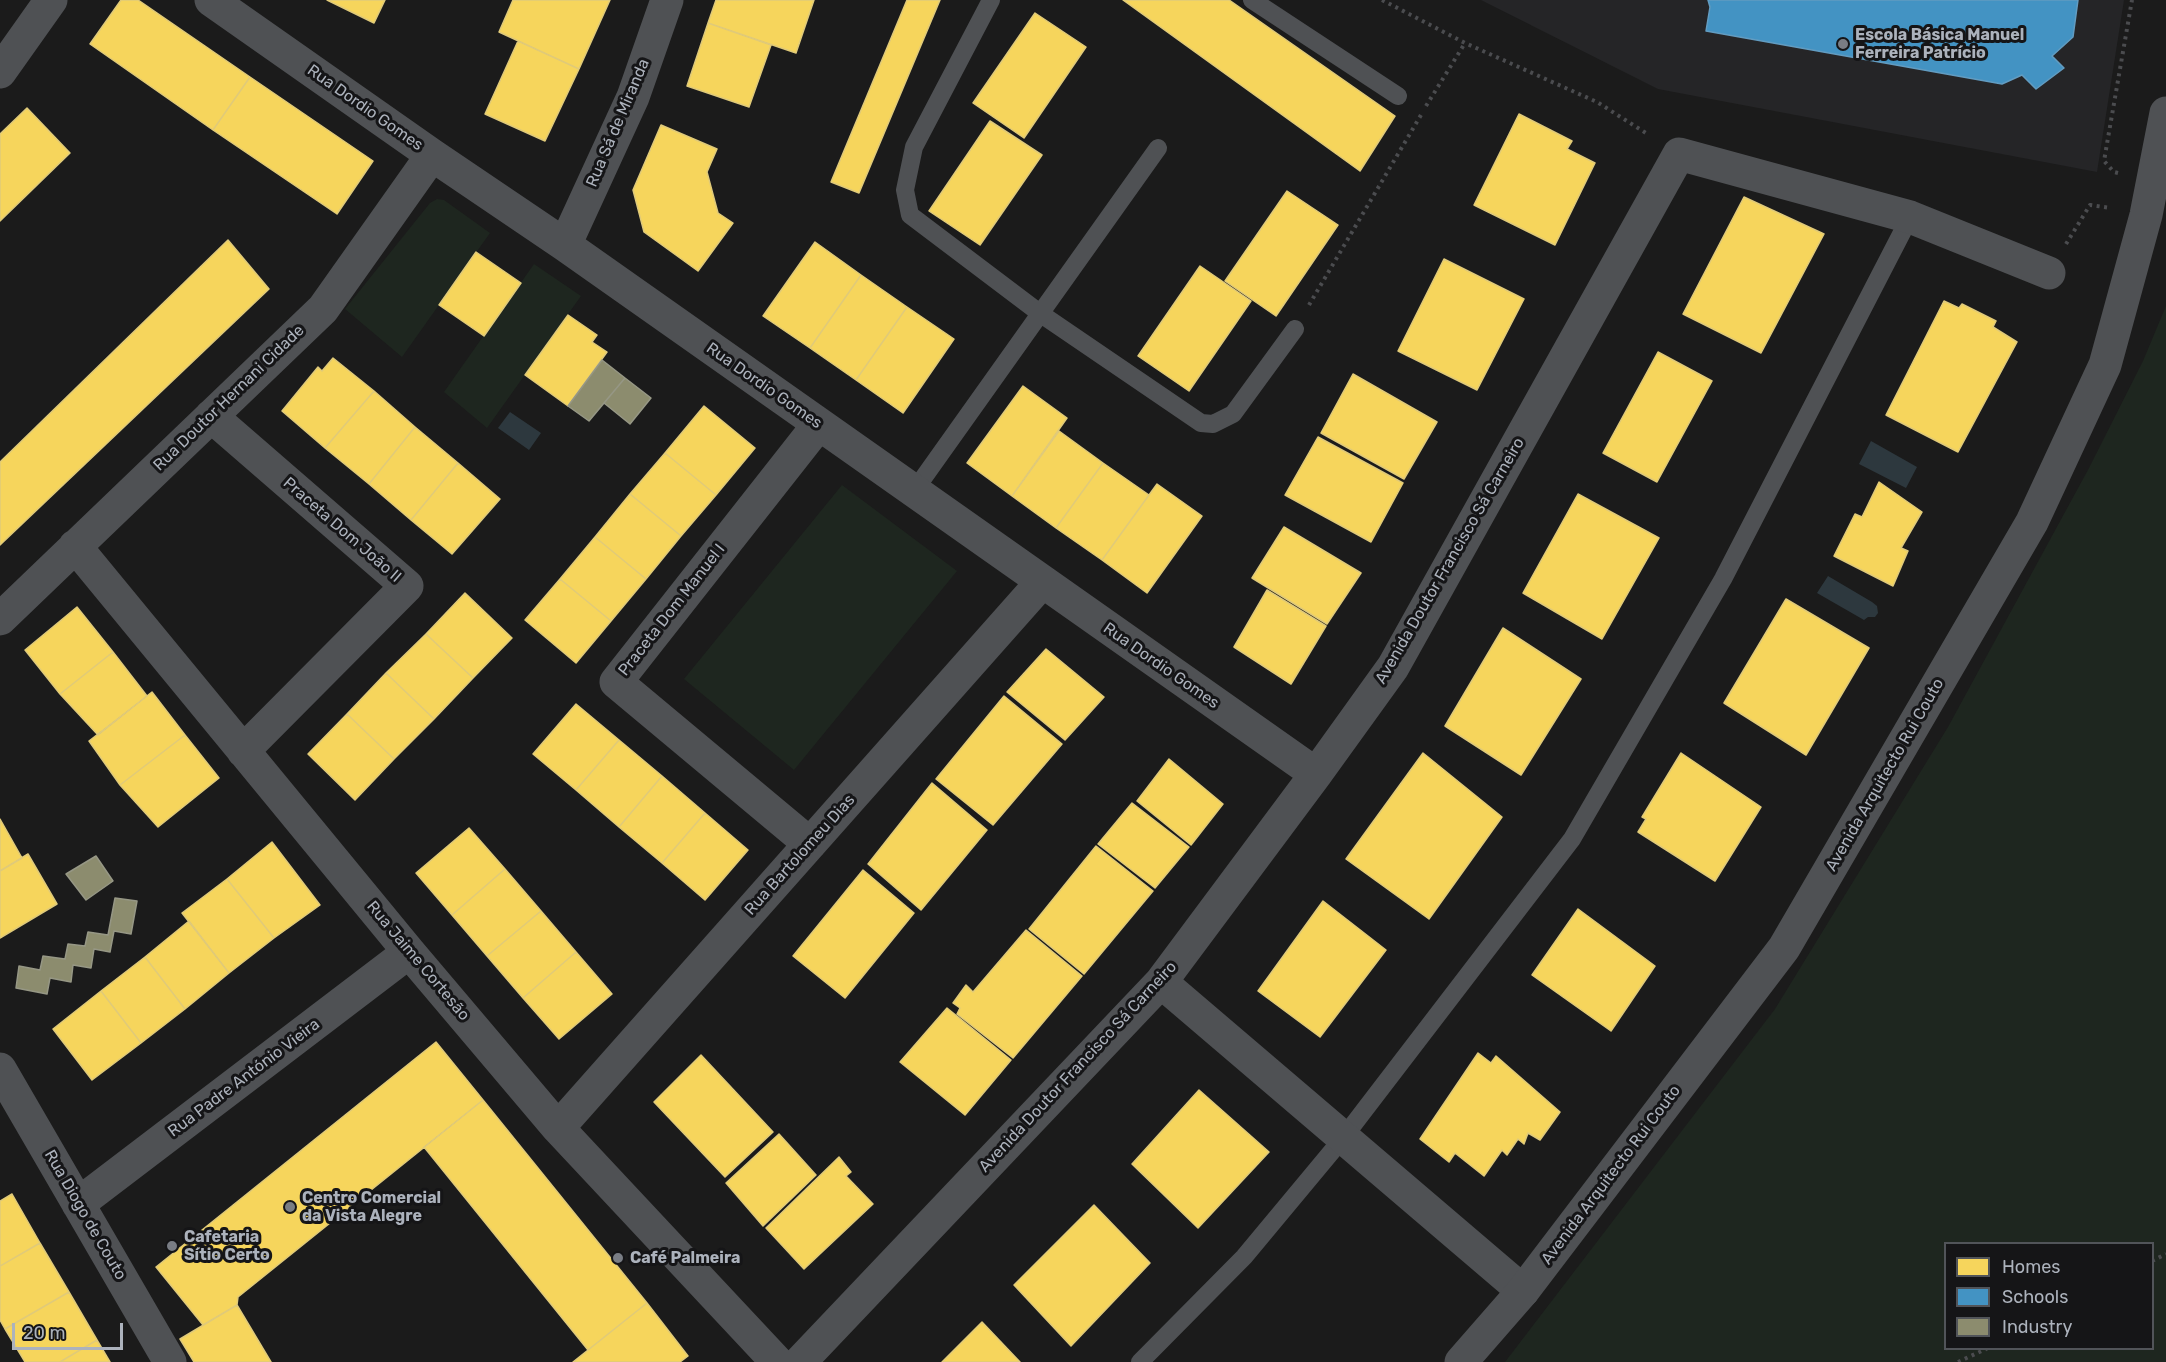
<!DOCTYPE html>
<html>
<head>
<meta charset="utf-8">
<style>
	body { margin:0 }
	#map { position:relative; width:2166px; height:1362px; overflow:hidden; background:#1b1b1b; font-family:Rubik,sans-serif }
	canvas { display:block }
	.legend { position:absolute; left:1944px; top:1242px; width:210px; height:108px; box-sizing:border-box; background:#151517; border:2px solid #515459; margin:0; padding:8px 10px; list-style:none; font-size:18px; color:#acb2bc }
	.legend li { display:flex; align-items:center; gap:12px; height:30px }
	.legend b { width:30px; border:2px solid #515459 }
	.scale { position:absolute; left:12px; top:1323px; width:111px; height:27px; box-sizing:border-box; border:3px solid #acb2bc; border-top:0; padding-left:8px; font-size:18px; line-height:21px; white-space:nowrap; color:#acb2bc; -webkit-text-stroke:4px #151517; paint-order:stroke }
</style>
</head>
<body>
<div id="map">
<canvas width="2166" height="1362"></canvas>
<ul class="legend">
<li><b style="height:16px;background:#f6d55c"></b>Homes</li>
<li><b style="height:16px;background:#4393c3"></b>Schools</li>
<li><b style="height:16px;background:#8c8c6e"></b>Industry</li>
</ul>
<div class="scale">20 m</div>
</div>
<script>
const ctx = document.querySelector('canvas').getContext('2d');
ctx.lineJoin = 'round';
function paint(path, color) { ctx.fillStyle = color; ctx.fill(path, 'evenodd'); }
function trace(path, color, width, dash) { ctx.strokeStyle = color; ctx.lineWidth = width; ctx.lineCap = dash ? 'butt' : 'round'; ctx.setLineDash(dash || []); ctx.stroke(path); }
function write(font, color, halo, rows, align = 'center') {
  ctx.font = font + ' Rubik,sans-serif'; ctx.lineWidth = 6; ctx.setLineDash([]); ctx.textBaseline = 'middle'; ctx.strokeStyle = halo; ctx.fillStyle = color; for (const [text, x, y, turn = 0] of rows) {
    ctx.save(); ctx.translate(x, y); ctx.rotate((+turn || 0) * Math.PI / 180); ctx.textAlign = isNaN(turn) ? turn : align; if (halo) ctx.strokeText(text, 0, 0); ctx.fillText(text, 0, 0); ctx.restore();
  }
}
const built = new Path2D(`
	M1481,0H2124L2097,172L1658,89Z`);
const green = new Path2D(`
	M437,199L444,200L490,233L402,357L345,309L430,203Z
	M534,264L581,296L487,428L444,392Z
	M2166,306V1362H1505L1775,1009L1948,727L2089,468L2143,361ZM1946,1244H2152V1348H1946Z
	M842,485L957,571L794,770L684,679Z`);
const water = new Path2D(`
	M510,412L541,433L529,450L498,428Z
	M1871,441L1917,467L1906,488L1859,464Z
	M1828,576L1872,602L1877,606L1878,613L1875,617H1868L1864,620L1817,593Z`);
const homes = new Path2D(`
	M121,0H138L250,77L213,130L90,44Z
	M327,0H385L374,23Z
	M513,0H610L579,69L499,32Z
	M716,0H814L796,53L708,23Z
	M907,0H940L859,193L831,182Z
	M1123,0H1229L1395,116L1360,171Z
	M1035,13L1086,47L1024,138L973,103Z
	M708,23L771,45L749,107L687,86Z
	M518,41L579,69L545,141L485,114Z
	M250,77L373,161L337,214L213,130Z
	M27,108L70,153L0,221V134Z
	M1519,114L1572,141L1567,149L1595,163L1555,245L1474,205Z
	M990,121L1042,155L980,245L929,211Z
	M661,125L717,149L707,172L718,213L733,223L698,271L644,232L633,190Z
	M1287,191L1338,225L1276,316L1225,281Z
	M1744,197L1824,234L1761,353L1683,314Z
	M228,240L269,289L0,545V462Z
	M815,242L861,275L810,348L763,316Z
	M476,252L521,283L484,336L439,305Z
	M1444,259L1524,299L1477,390L1398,351Z
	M1200,266L1251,301L1189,391L1138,356Z
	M861,275L907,307L856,380L810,348Z
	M1944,301L1959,308L1962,304L1996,321L1993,327L2017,342L1958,452L1886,415Z
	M907,307L954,339L903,413L856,380Z
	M568,315L597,335L592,342L607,352L568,406L525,375Z
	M1658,352L1712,381L1657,482L1603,453Z
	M333,358L374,391L325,448L282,411L318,367L322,371Z
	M1353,374L1437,422L1404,479L1321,433Z
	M1023,386L1067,418L1012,496L967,463Z
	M374,391L415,427L369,484L325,448Z
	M704,406L755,448L716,495L665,453Z
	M415,427L458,463L411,520L369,484Z
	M1059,431L1103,463L1056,528L1012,496Z
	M1318,437L1403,483L1371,542L1285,495Z
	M665,453L716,495L681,536L630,494Z
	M458,463L500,499L452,554L411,520Z
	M1103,463L1149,495L1102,560L1056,528Z
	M1879,482L1922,512L1901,548L1908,551L1893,586L1834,556L1855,514L1862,517Z
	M1157,484L1202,516L1147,593L1102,560Z
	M630,494L681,536L646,579L595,537Z
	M1578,494L1659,538L1602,639L1523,593Z
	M1284,527L1361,573L1327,624L1252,578Z
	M595,537L646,579L611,621L560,579Z
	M560,579L611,621L576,663L525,620Z
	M1267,590L1326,626L1291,684L1234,647Z
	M465,593L512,638L473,678L426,634Z
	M1786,599L1869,648L1806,755L1724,703Z
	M77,607L113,652L60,694L25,650Z
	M1503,628L1581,679L1521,775L1445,726Z
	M426,634L473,678L434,719L386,673Z
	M1046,649L1104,697L1065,740L1007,692Z
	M113,652L147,696L98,735L60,694Z
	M386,673L434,719L394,759L347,714Z
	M152,692L185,735L120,785L89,741Z
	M1004,696L1062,744L993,825L936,779Z
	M576,704L619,740L576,790L533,754Z
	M347,714L394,759L355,800L308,754Z
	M185,735L219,778L158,827L120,785Z
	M619,740L662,776L619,827L576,790Z
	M1423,753L1502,817L1429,919L1346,859Z
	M1681,753L1761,807L1715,881L1638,832L1646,819L1642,817Z
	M1169,759L1223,804L1191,845L1137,801Z
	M662,776L705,813L662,863L619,827Z
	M932,783L987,830L921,910L868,864Z
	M1132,803L1189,847L1155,888L1098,844Z
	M705,813L748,850L705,900L662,863Z
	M0,819L22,858L0,871Z
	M469,828L505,869L452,915L416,873Z
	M272,842L320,905L274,938L227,879Z
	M1096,846L1153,891L1084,974L1029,929Z
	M28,854L57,904L0,938V871Z
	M505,869L541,911L487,956L452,915Z
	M863,870L914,913L845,998L793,956Z
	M227,879L274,938L229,973L182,913Z
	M1323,901L1386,950L1320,1037L1258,991Z
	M1578,909L1655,966L1611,1031L1532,975Z
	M541,911L576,952L523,998L487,956Z
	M189,921L229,973L185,1009L145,957Z
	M1026,930L1082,976L1013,1058L957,1014L960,1008L953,1003L966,985L973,992Z
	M576,952L612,994L559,1039L523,998Z
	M145,957L185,1009L141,1043L101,991Z
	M101,991L141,1043L92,1080L53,1029Z
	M947,1008L1011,1060L965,1115L900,1062Z
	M436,1042L483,1100L238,1297L237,1305L203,1325L156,1267Z
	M1478,1053L1491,1063L1496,1056L1560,1112L1540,1140L1528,1133L1524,1144L1518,1139L1507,1155L1502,1150L1484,1176L1455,1153L1449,1162L1420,1139Z
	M701,1055L773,1132L725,1177L654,1102Z
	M1199,1090L1269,1152L1198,1228L1132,1164Z
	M483,1100L647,1303L588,1350L424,1147Z
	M779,1134L816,1175L763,1226L726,1183Z
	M839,1157L851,1172L846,1176L873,1204L804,1269L766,1228Z
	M12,1194L40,1243L0,1266V1201Z
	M1094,1205L1150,1263L1071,1346L1014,1285Z
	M40,1243L69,1292L5,1329L0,1320V1266Z
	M69,1292L97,1340L60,1362H25L5,1329Z
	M647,1303L688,1356L680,1362H573Z
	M237,1305L271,1362H194L180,1339Z
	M982,1322L1020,1362H942Z
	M97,1340L110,1362H60Z`);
const schools = new Path2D(`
	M1708,0H2078L2073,37L2052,56L2064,68L2036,89L2022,75L2002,84L1706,31L1710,7Z`);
const industry = new Path2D(`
	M602,360L625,378L589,421L568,406Z
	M625,378L651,398L630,424L604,403Z
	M96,856L113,881L86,900L66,874Z
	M115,898L137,901L131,934L114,931L110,952L94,949L91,968L73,965L71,982L50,978L47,994L16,988L19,966L40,970L43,956L65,959L68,944L85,946L88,932L108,935Z`);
const path = new Path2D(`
	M1382,0L1465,43L1597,102L1649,135
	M1426,106L1465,43
	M2118,173L2114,172L2104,161L2132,0
	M2066,244L2090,205L2111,208
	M1309,305L1421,115
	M2152,1261L2166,1254
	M1958,1362L1988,1348`);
const service = new Path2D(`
	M991,0L914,147L905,190L910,215L1041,314L1201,423L1213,424L1233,414L1295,329
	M1252,0L1398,96
	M914,491L1158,148
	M1140,1362L1244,1257L1343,1138L1572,839L1723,579L1910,217`);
const minor = new Path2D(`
	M211,0L432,155L565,245L1316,774
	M0,72L51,0
	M565,245L633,97L667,0
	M211,416L407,586L243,751
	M75,546L409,952L558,1128L777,1362
	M0,619L323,309L432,155
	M810,844L616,682L819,424
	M1161,982L1523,1291
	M0,1069L170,1362
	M558,1128L1042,582
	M78,1204L409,952
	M800,1362L1161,982L1316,774L1393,667L1679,154L1910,217L2049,273`);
const tertiary = new Path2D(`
	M1461,1362L1523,1291L1784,948L2032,522L2105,365L2146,215L2166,113`);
const markers = [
	[1843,44,6,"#797d84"],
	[290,1207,6,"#797d84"],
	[172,1246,6,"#797d84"],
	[618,1258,6,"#797d84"]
];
const poiNames = [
	["Escola Básica Manuel",1855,35],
	["Ferreira Patrício",1855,53],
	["Centro Comercial",302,1198],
	["da Vista Alegre",302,1216],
	["Cafetaria",184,1237],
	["Sítio Certo",184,1255],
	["Café Palmeira",630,1258]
];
const streetNames = [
	["Rua Dordio Gomes",365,108,35],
	["Rua Sá de Miranda",618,123,-67],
	["Rua Dordio Gomes",764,386,35],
	["Rua Doutor Hernani Cidade",229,398,-44],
	["Praceta Dom João II",342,530,41],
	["Avenida Doutor Francisco Sá Carneiro",1450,561,-60],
	["Praceta Dom Manuel I",672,610,-52],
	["Rua Dordio Gomes",1161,666,35],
	["Avenida Arquitecto Rui Couto",1885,775,-60],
	["Rua Bartolomeu Dias",800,855,-48],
	["Rua Jaime Cortesão",418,961,50],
	["Avenida Doutor Francisco Sá Carneiro",1078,1067,-47],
	["Rua Padre António Vieira",244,1078,-37],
	["Avenida Arquitecto Rui Couto",1611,1175,-53],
	["Rua Diogo de Couto",85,1215,60]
];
paint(built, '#252527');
paint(green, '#1e261f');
paint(water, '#2d383e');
paint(homes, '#f6d55c');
trace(homes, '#e0ca79', 1.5);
paint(schools, '#4393c3');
trace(schools, '#629cc1', 1.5);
paint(industry, '#8c8c6e');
trace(industry, '#969785', 1.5);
trace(path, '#4b4c4f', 4, [3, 4.5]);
trace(service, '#4f5154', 18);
trace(minor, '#4f5154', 33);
trace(tertiary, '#4f5154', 33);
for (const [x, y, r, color] of markers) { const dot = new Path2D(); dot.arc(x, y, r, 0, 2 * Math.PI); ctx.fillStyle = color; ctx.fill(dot); trace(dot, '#151517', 2); }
write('bold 16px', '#acb2bc', '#151517', poiNames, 'left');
write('16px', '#acb2bc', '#151517', streetNames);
</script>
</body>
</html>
